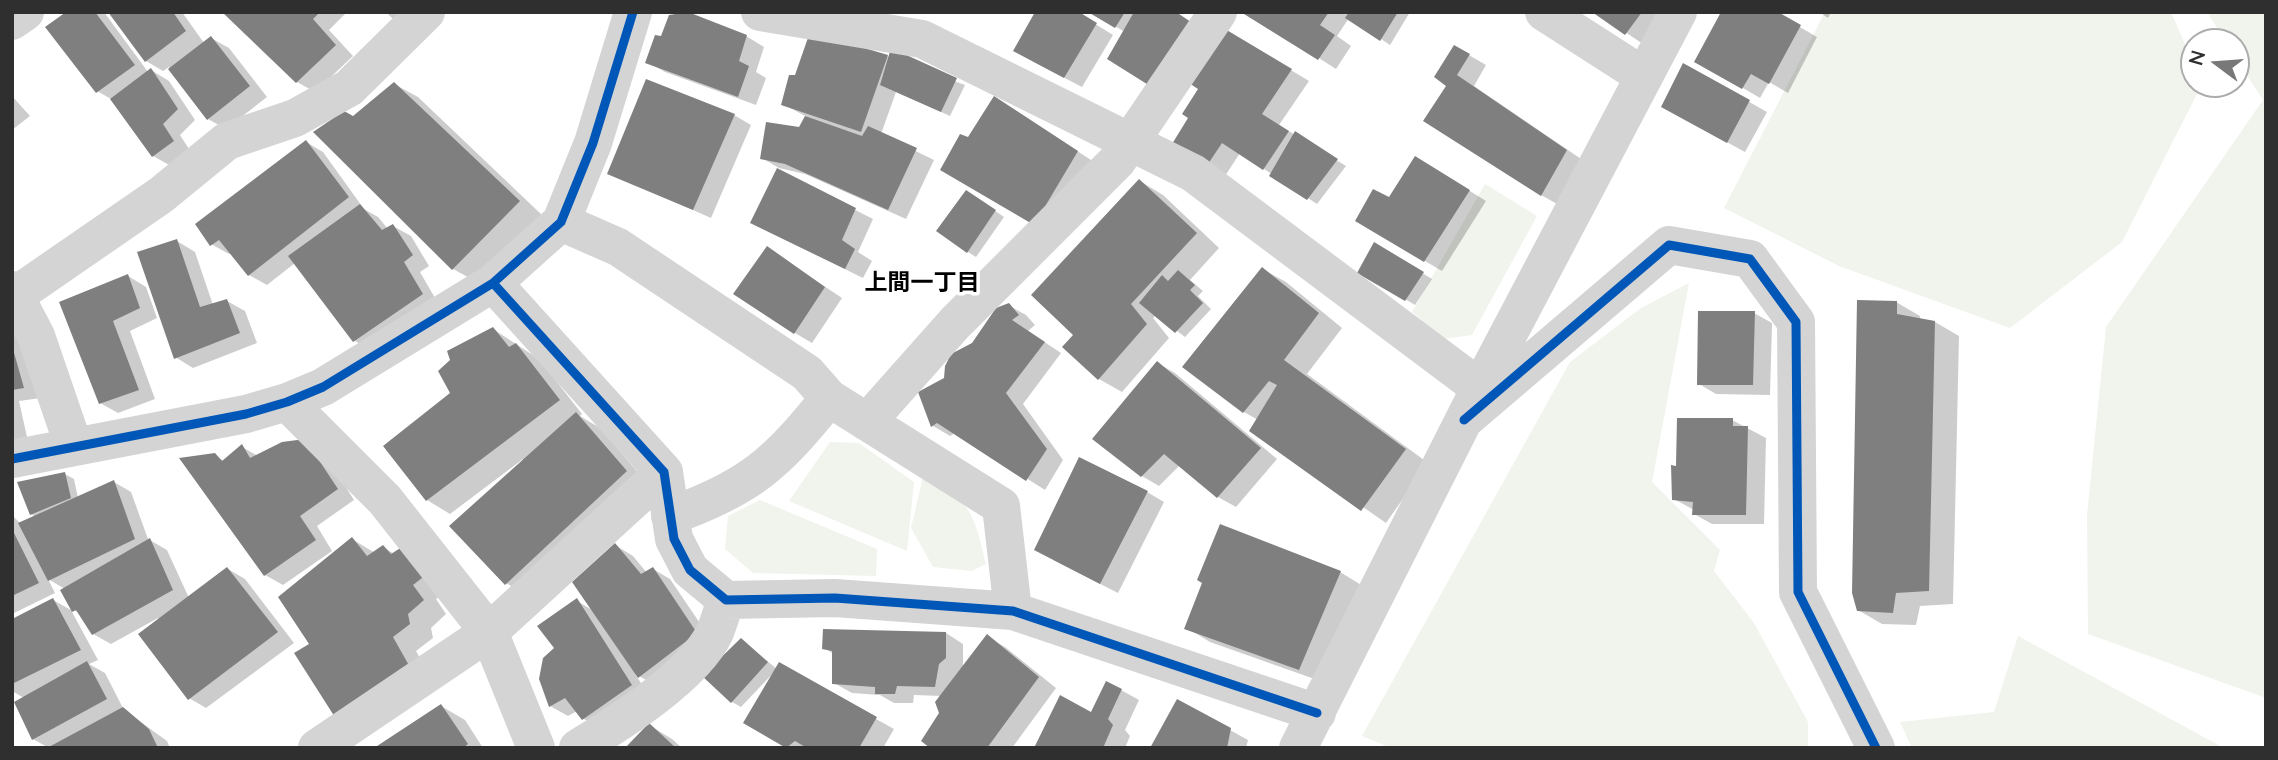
<!DOCTYPE html>
<html>
<head>
<meta charset="utf-8">
<style>
	body { margin:0 }
	#map { position:relative; width:2278px; height:760px; overflow:hidden; background:#fff; font-family:Lato,sans-serif }
	canvas { display:block }
	.frame { position:absolute; inset:0; border:14px solid #2f2f2f; pointer-events:none }
	.north { position:absolute; left:2180px; top:28px; width:70px; height:70px; box-sizing:border-box; background:#fff; border:2px solid #acacac; border-radius:50%; rotate:286deg; font-size:19px; font-weight:700; line-height:28px; text-align:center; color:#2f2f2f }
	.north::after { content:''; display:block; margin:auto; width:24px; height:32px; background:#787878; clip-path:polygon(50% 0,100% 100%,50% 72%,0 100%) }
</style>
</head>
<body>
<div id="map">
<canvas width="2278" height="760"></canvas>
<div class="frame"></div>
<div class="north">N</div>
</div>
<script>
const ctx = document.querySelector('canvas').getContext('2d');
ctx.lineJoin = 'round';
function paint(path, color) { ctx.fillStyle = color; ctx.fill(path, 'evenodd'); }
function trace(path, color, width, dash) { ctx.strokeStyle = color; ctx.lineWidth = width; ctx.lineCap = dash ? 'butt' : 'round'; ctx.setLineDash(dash || []); ctx.stroke(path); }
function write(font, color, halo, rows, align = 'center') {
  ctx.font = font + ' Lato,"Noto Sans JP",sans-serif'; ctx.lineWidth = 7; ctx.setLineDash([]); ctx.textBaseline = 'middle'; ctx.strokeStyle = halo; ctx.fillStyle = color; for (const [text, x, y, turn = 0] of rows) {
    ctx.save(); ctx.translate(x, y); ctx.rotate((+turn || 0) * Math.PI / 180); ctx.textAlign = isNaN(turn) ? turn : align; if (halo) ctx.strokeText(text, 0, 0); ctx.fillText(text, 0, 0); ctx.restore();
  }
}
const green = new Path2D(`
	M1825,12H2171L2194,65V84H2202L2122,242L2010,328L1839,266L1724,208Z
	M2207,12H2266V698L2088,634L2087,515L2106,327L2263,100L2236,58V42H2226Z
	M1485,184L1537,216L1472,335L1443,339L1412,312Z
	M1689,283L1652,482L1720,550L1714,571L1754,623L1808,722V748H1391L1362,736L1570,362L1641,308Z
	M830,442L859,443L914,482L907,551L789,501Z
	M923,477C972,499 974,515 986,564L972,571L933,567L911,528Z
	M760,500L877,549L876,576L753,573L725,549L728,516Z
	M2018,636L2224,748H1912L1900,722L1994,712Z`);
const shadow = new Path2D(`
	M69,12H104L148,72L151,70L169,81L195,120L180,135L191,152L171,166L153,156L113,100L97,91Z
	M110,12H182L204,43L211,38L229,48L267,97L226,129L208,119L169,67L163,71L146,61Z
	M225,12H347L329,30L353,56L315,92L297,82Z
	M386,12H433L396,22Z
	M1076,12L1113,35L1082,87L1032,61Z
	M1091,12H1175L1125,32Z
	M1247,12H1410L1390,45L1349,18L1337,36L1351,46L1336,69Z
	M1595,12H1667L1643,44Z
	M1774,12L1817,37L1788,93L1769,82L1760,98L1697,61Z
	M1819,12H1831L1828,18Z
	M1226,31L1309,81L1279,125L1346,166L1317,204L1240,153L1225,176L1207,166L1191,117Z
	M746,36L764,47L756,72L766,78L756,105L665,72L647,62Z
	M1455,47L1486,65L1474,86L1584,161L1559,205L1541,195L1449,85Z
	M887,56L965,85L950,116L896,92L881,134L934,160L906,219L805,174L779,168L762,158L800,129L807,117L783,104Z
	M1684,65L1767,112L1745,152L1681,117Z
	M394,84L418,97L542,215L477,282L453,269L354,118Z
	M12,96L30,116L12,130Z
	M1012,108L1094,162L1052,233L969,140Z
	M734,115L751,125L711,218L609,173Z
	M306,142L323,152L364,209L378,217L388,229L393,226L411,236L429,266L420,272L439,305L372,351L355,341L295,263L267,285L249,275L231,253L229,254L211,244Z
	M1433,168L1486,201L1442,271L1425,261L1389,200Z
	M778,171L873,219L858,252L872,261L863,278L769,232Z
	M1140,181L1163,195L1219,248L1190,280L1203,291L1198,296L1211,309L1185,337L1156,315L1153,318L1169,338L1122,392L1099,379L1075,335Z
	M975,197L1004,217L976,257L968,252Z
	M177,241L195,252L213,305L227,301L245,311L257,343L193,368L175,357Z
	M1375,244L1432,279L1415,305L1360,272Z
	M767,248L842,298L812,343L795,333Z
	M1262,269L1286,282L1342,328L1307,374L1428,463L1386,523L1252,430L1258,420L1244,412Z
	M128,276L146,287L157,318L130,331L155,399L118,413L100,403L61,303Z
	M1896,302L1920,316V320L1935,322L1959,336L1953,604L1920,606L1916,625L1882,624L1858,610Z
	M1008,305L1026,315L1035,325L1028,331L1061,353L1023,404L1063,460L1045,490L955,433L950,436L933,426L946,379Z
	M12,311L41,398L19,401L27,437L12,440Z
	M1754,313L1772,323L1770,395L1716,394L1699,384Z
	M493,329L539,359L582,414L580,416L600,428L649,485L530,597L506,583L523,459L450,514L427,500L453,393Z
	M1157,363L1175,373L1277,459L1236,507L1218,497L1180,465L1159,486L1142,476Z
	M1732,420L1766,438L1764,524H1712L1694,514V510L1674,499L1678,468Z
	M242,447L258,456L323,451L354,500L317,526L332,551L283,585L265,575L214,455L224,461Z
	M65,474L74,479L78,498L114,482L131,492L148,539L167,550L189,598L228,569L245,579L294,643L206,708L189,698L158,618L111,644L93,634L82,615L74,610L65,589L48,579L55,593L12,614V515L21,524L36,517L31,514Z
	M1147,492L1164,502L1118,593L1053,560Z
	M352,539L375,553L383,547L449,588L436,599L446,614L431,628L433,638L416,651L434,683L311,644Z
	M615,545L633,556L647,573L653,569L670,579L714,644L657,686L635,674L649,695L601,729L584,719L577,711L568,716L550,706L556,649L577,601L594,611Z
	M1340,572L1363,586L1323,682L1210,642L1187,628Z
	M53,600L71,610L98,660L89,664L105,673L124,710L167,741L170,748H49L33,739L24,698L12,691V621Z
	M946,633L963,644V668L987,637L1005,647L1056,688L1012,748H933L942,696L914,695L913,703H894L880,695L852,693L834,683V654L824,648Z
	M741,640L777,669L779,665L894,729L883,748H789L745,722L776,670L741,707L732,702Z
	M1121,690L1139,700L1125,730L1130,736L1125,748H1036L1092,714Z
	M441,706L465,720L483,748H377Z
	M649,725L672,739L682,748H628Z
	M1230,730L1248,740L1246,748H1152Z`);
const building = new Path2D(`
	M66,12H95L135,65L96,93L45,27Z
	M108,12H173L186,31L145,62Z
	M222,12H320L313,19L336,45L296,83Z
	M688,12L747,35L739,61L749,66L738,97L645,63L655,35L661,36L669,15Z
	M1035,12H1079L1097,23L1064,78L1013,51Z
	M1088,12H1125L1115,28Z
	M1134,12H1176L1191,22L1150,86L1107,59Z
	M1245,12H1329L1320,25L1335,35L1318,60L1244,14Z
	M1349,12H1398L1380,41L1345,18Z
	M1592,12H1642L1625,35Z
	M1721,12H1778L1801,25L1769,84L1751,74L1742,89L1694,62Z
	M1225,29L1292,69L1262,114L1289,131L1263,170L1222,143L1206,167L1172,144L1188,118L1182,114L1198,89L1189,83Z
	M810,32L888,55L861,132L781,105L789,75H795Z
	M211,36L250,86L207,120L168,69Z
	M1454,45L1470,54L1457,75L1567,150L1541,196L1423,121L1446,86L1434,77Z
	M891,48L957,78L941,112L880,85Z
	M1683,63L1750,100L1727,143L1661,107Z
	M151,68L178,109L163,124L174,141L152,157L110,99Z
	M646,79L735,114L693,210L607,174Z
	M394,82L520,201L452,270L313,132L344,111L353,116Z
	M994,96L1078,151L1034,225L940,170L960,134L968,137Z
	M805,116L862,136L868,126L917,148L888,210L785,164L760,159L766,122L799,127Z
	M1295,131L1338,159L1307,200L1269,176Z
	M306,140L349,197L248,276L219,240L210,246L195,224Z
	M1415,156L1470,190L1424,262L1355,221L1373,189L1389,197Z
	M777,168L856,208L842,240L855,249L845,269L750,223Z
	M1139,179L1197,233L1131,304L1147,324L1098,380L1062,347L1073,335L1031,295Z
	M966,190L996,210L967,253L936,231Z
	M360,204L382,230L393,224L413,255L404,262L423,294L353,342L288,256Z
	M177,239L200,307L227,299L240,333L174,359L137,252Z
	M1374,242L1424,272L1405,301L1357,273Z
	M767,246L825,287L794,334L733,294Z
	M1262,267L1319,313L1284,360L1406,449L1361,511L1249,431L1277,385L1269,381L1243,413L1182,367Z
	M1178,270L1195,285L1190,290L1203,303L1175,333L1139,303L1162,275L1168,281Z
	M128,274L140,308L113,321L139,390L99,404L59,302Z
	M1857,300L1897,301V314L1935,321L1929,591L1896,593L1893,613L1857,611L1852,593Z
	M1009,303L1019,315L1012,320L1045,342L1006,393L1047,449L1026,481L937,423L931,427L918,392L944,378L945,366L951,354L972,343L996,308Z
	M1698,311H1755L1753,385H1697Z
	M493,327L509,347L516,343L560,400L426,501L383,446L450,393L438,371L450,360L447,351Z
	M12,349H13L24,388L12,390Z
	M1157,361L1261,448L1217,498L1164,454L1141,477L1092,439Z
	M576,412L627,471L505,585L449,526Z
	M1677,418H1733V426H1748L1746,515H1692L1693,502L1672,500L1671,465L1676,466Z
	M305,439L338,489L300,516L316,540L264,576L179,458L215,453L222,461L242,444L250,458L282,442Z
	M1079,457L1148,491L1100,584L1034,550Z
	M65,472L71,498L30,515L17,482Z
	M114,480L135,539L48,581L18,523Z
	M1220,524L1341,571L1299,670L1184,629L1202,583L1197,580Z
	M12,529L39,583L12,596Z
	M352,537L367,556L383,545L391,554L405,545L427,574L413,585L424,600L408,614L410,624L393,637L411,669L338,722L294,653L309,644L278,597Z
	M150,538L173,590L92,635L76,610L72,612L60,590Z
	M615,543L641,574L653,567L697,633L638,678L572,582Z
	M227,567L278,632L188,700L138,634Z
	M53,598L81,650L12,684V619Z
	M577,598L632,685L582,720L565,698L549,707L539,679L543,658L554,648L537,626Z
	M823,629L946,632V658L939,664L935,687L897,686L895,694H875V687L832,684V651L822,649Z
	M987,634L1039,677L987,748H930L921,741L939,713L935,702Z
	M741,638L768,662L731,703L702,676Z
	M87,661L107,699L32,740L14,702Z
	M779,662L877,717L859,748H807L795,741L786,748L743,723Z
	M1106,681L1122,689L1108,719L1113,725L1103,748H1034L1060,695L1091,712Z
	M1177,699L1231,728L1227,748H1150Z
	M441,704L468,744L463,748H374Z
	M123,707L149,729L158,748H47Z
	M649,723L676,748H625Z`);
const minor = new Path2D(`
	M760,12L922,39L1193,173L1480,388
	M1544,12L1642,75
	M12,21L25,12
	M561,222L618,247L807,373L829,398L1001,506L1013,611
	M493,283L664,472L674,539L690,570L726,600L835,598L1013,611L1317,713
	M12,290L36,336L74,447
	M16,295L161,195L227,141L295,118L349,88L426,12
	M287,402L385,500L489,632L536,748
	M1464,420L1669,245L1750,259L1796,322L1798,592L1876,748
	M867,422L955,323L1117,161L1218,12
	M12,459L246,414L287,402L323,387L493,283L561,222L593,143L633,12
	M670,516C750,488 777,463 829,398
	M317,748L489,632L664,472
	M578,748C619,723 694,676 715,632C719,622 722,611 726,600
	M1298,748L1480,388L1678,12`);
const cycleway = new Path2D(`
	M493,283L664,472L674,539L690,570L726,600L835,598L1013,611L1317,713
	M1464,420L1669,245L1750,259L1796,322L1798,592L1876,748
	M12,459L246,414L287,402L323,387L493,283L561,222L593,143L633,12`);
const neighbourhoodNames = [
	["上間一丁目",922,283]
];
paint(green, '#f1f4ed');
paint(shadow, '#0003');
paint(building, '#7f7f7f');
trace(minor, '#d4d4d4', 38);
trace(cycleway, '#0057b8', 9);
write('bold 23px', '#000', '#fff', neighbourhoodNames);
</script>
</body>
</html>
